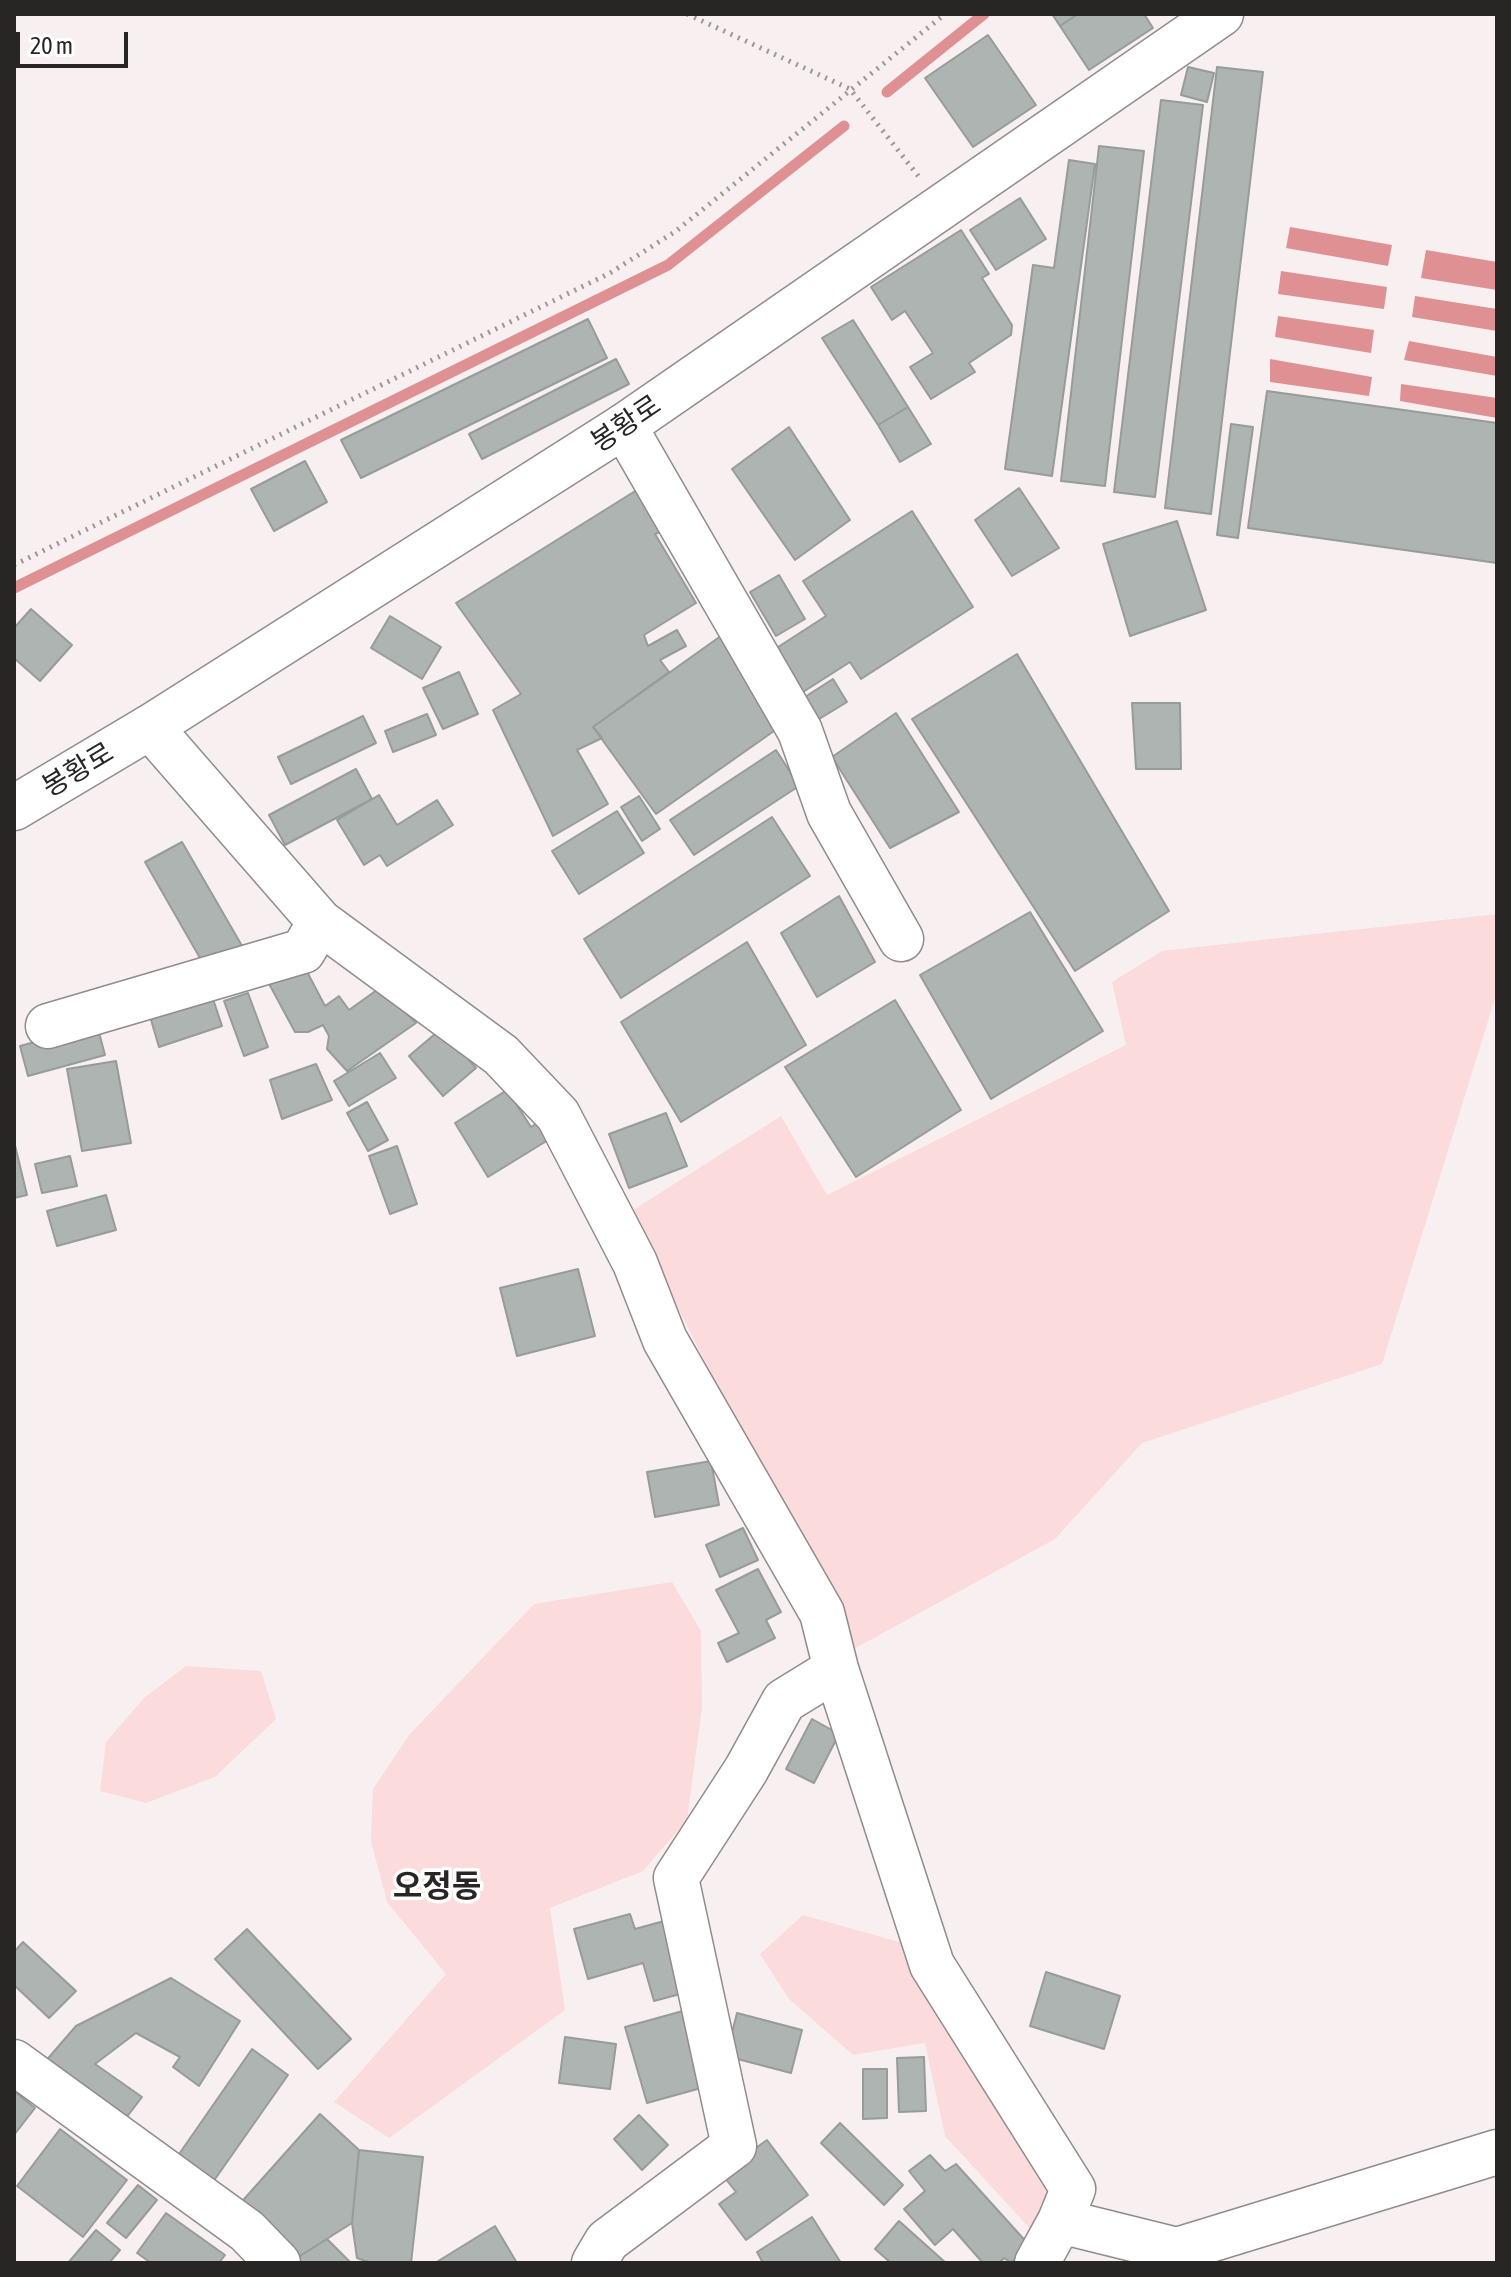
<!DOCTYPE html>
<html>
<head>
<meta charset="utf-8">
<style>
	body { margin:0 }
	#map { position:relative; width:1511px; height:2277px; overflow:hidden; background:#f8f0f0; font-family:"Asap Condensed",sans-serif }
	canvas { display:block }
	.frame { position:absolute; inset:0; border:16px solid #282525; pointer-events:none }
	.scale { position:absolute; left:16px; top:32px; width:112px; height:36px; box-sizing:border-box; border:4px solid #282525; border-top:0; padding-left:10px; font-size:24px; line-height:28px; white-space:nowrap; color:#282525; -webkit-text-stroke:6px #fff; paint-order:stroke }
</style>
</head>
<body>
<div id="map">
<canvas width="1511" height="2277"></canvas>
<div class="frame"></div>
<div class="scale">20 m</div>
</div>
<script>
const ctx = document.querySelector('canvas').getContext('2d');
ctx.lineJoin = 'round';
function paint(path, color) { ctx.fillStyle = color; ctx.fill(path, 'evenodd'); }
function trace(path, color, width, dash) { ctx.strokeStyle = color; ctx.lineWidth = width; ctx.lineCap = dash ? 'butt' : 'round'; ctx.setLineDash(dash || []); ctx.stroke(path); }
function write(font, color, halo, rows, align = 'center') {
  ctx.font = font + ' "Asap Condensed","Noto Sans KR",sans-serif'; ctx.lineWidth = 7; ctx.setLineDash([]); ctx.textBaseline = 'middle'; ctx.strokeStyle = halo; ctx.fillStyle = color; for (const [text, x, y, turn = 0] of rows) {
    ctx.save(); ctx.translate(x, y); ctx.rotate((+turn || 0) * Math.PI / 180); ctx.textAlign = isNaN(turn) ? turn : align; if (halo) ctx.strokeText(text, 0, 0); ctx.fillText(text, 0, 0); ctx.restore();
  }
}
const green = new Path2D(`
	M1497,914V992L1382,1364L1142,1443L1055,1539L850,1651L630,1212L781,1116L827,1195L1126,1045L1112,982L1162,951Z
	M672,1582L701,1631L702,1708L687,1820L643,1871L550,1908L565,2010L389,2138L334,2102L446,1974L387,1902L371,1841L373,1789L409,1735L534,1604Z
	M186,1666L261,1671L276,1719L215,1777L146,1803L100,1791L106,1742L144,1698Z
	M803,1915L903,1943L1059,2188L1034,2233L945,2136L925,2043L853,2055L789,1999L760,1954Z`);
const water = new Path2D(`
	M1290,227L1392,245L1388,266L1286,248Z
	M1426,250L1497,262V290L1421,278Z
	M1281,271L1387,287L1384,309L1278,294Z
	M1415,296L1497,309V331L1412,317Z
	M1278,316L1374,330L1371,353L1275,337Z
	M1409,341L1497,357V376L1404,360Z
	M1270,359L1372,377L1369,396L1270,382Z
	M1401,384L1497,398V418L1400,401Z`);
const stream = new Path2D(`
	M887,92L984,14
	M14,588L668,265L844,126`);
const building = new Path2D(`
	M1052,14H1078L1060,26Z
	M1078,14H1144L1153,28L1089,70L1060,26Z
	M988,35L1036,105L973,147L925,78Z
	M1188,67L1214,73L1207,102L1181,95Z
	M1217,67L1263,72L1211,514L1165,508Z
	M1161,100L1203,105L1155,497L1114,492Z
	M1099,146L1144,151L1105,486L1061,481Z
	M1069,160L1095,164L1052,476L1005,469L1033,265L1054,268Z
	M1020,198L1046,239L996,270L970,230Z
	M961,230L989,274L982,278L1012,325L1011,335L969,363L975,372L931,399L910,367L933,353L905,311L892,320L871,287Z
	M588,319L607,358L361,478L341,440Z
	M853,320L908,407L878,425L822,338Z
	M616,359L629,384L482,459L469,434Z
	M1267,391L1497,423V563L1248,528Z
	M908,407L931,444L900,462L878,425Z
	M1231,424L1253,427L1238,538L1217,535Z
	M789,427L850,520L795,560L732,469Z
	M305,461L327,502L274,531L251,489Z
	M640,488L669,528L655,534L696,603L644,635L648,646L677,630L686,646L660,660L669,672L593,727L602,738L577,750L608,804L553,836L493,710L521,694L456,603Z
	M1019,488L1059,548L1012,576L975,520Z
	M912,511L973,607L861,679L850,662L803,692L775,649L826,616L803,581Z
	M1177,521L1206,610L1130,636L1103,544Z
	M779,575L805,619L776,636L750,592Z
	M31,609L72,645L40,681L14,658V628Z
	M390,616L441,647L422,679L371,648Z
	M725,633L784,724L656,814L593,727Z
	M1017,654L1169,911L1075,971L912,719Z
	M459,672L478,714L443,729L423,688Z
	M833,679L847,702L811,724L797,702Z
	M1132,703H1180L1181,769H1136Z
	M896,713L959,812L890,848L832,757Z
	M427,714L436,735L393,752L385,731Z
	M363,716L376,743L291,784L278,757Z
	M776,750L799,786L694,855L670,820Z
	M356,769L372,799L285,845L269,815Z
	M379,795L397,825L437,800L453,825L387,866L380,855L364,865L337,820Z
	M639,796L660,829L642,841L621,807Z
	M617,811L644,853L579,894L552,851Z
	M772,817L810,876L621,998L584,939Z
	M182,842L245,951L208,972L145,862Z
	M839,896L875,962L817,997L781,933Z
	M1030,912L1103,1031L991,1099L920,975Z
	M747,942L806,1045L681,1122L621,1022Z
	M304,966L325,1006L339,996L349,1010L381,987L416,1023L347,1071L327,1049L329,1036L323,1025L308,1032H295L267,980Z
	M211,993L222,1026L159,1047L149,1013Z
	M248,993L268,1047L244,1056L224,1001Z
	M895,1000L961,1110L856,1177L785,1067Z
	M97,1025L105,1055L28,1076L20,1046Z
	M442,1028L476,1068L443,1096L409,1056Z
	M380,1053L396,1078L349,1106L334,1081Z
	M116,1061L131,1143L82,1151L67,1069Z
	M316,1064L332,1100L282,1119L270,1080Z
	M507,1090L531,1127L543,1120L553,1137L488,1177L455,1123Z
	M367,1102L388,1140L368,1151L347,1113Z
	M666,1113L687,1166L629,1188L609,1134Z
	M14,1141L27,1195L14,1198Z
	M397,1146L417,1204L390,1214L369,1156Z
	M70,1156L77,1186L42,1193L35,1164Z
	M106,1195L116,1230L57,1246L47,1211Z
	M578,1269L595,1336L517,1356L500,1288Z
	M711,1461L719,1505L655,1517L647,1472Z
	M743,1528L758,1560L720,1577L706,1545Z
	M758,1569L781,1612L766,1620L775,1638L727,1662L718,1643L739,1633L716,1590Z
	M812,1719L839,1734L814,1783L786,1769Z
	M630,1914L635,1929L664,1921L684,1993L654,2001L643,1963L588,1979L574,1929Z
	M247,1929L351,2039L318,2069L215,1959Z
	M23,1942L76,1991L49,2018L14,1985V1952Z
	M1046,1972L1120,1996L1104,2049L1030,2026Z
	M171,1978L240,2021L199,2086L173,2067L180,2057L136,2033L95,2064L142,2097L123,2122L44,2063L76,2026Z
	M690,2009L712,2085L647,2103L625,2027Z
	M737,2013L802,2030L791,2073L726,2056Z
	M565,2037L616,2044L610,2089L559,2083Z
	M252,2049L288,2075L213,2182L177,2157Z
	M924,2057L926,2111L899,2112L897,2058Z
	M863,2069H887V2118L863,2119Z
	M14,2091L35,2108L14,2135Z
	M320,2114L359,2150L352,2223L292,2261L237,2207Z
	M639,2115L668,2145L642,2170L614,2139Z
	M840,2123L903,2185L884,2205L821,2143Z
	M60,2129L127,2180L83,2237L17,2186Z
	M767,2140L808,2195L746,2240L719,2204L736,2192L721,2173Z
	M359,2150L423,2157L411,2263H371L357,2258L352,2223Z
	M930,2155L945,2171L956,2164L1030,2246L1011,2263L1004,2258L999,2263H983L953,2229L935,2245L904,2209L925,2191L909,2171Z
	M138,2185L157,2200L126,2238L107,2223Z
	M166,2213L225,2255L219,2263H151L137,2253Z
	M812,2217L841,2263H763L757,2252Z
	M899,2221L946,2263H891L875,2249Z
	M495,2226L517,2263H435Z
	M96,2230L120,2250L109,2263H68Z
	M327,2239L351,2263H294L292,2261Z`);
const path = new Path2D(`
	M687,14L850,89L919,177
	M14,565L610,273L676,231L945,14`);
const minor = new Path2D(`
	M624,426L800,731L829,813L901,939
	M150,727L320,922L501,1055L558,1115L635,1263L665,1340L822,1613L836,1669L932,1965L1073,2189L1060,2221L1037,2263
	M48,1026L303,951L320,922
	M14,2062L247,2231L278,2263
	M1060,2221L1177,2250L1497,2152
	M594,2263L607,2241L734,2146L676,1878L746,1770L784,1701L836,1669`);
const major = new Path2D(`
	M14,808L150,727L624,426L1221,14`);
const streetNames = [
	["봉황로",626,424,-34],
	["봉황로",78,770,-31]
];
const quarterNames = [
	["오정동",437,1887]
];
paint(green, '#fbdbdb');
paint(water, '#de9093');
trace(stream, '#de9093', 11);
paint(building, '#aeb4b1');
trace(building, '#969c98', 2);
trace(minor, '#928b8b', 47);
trace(major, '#928b8b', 47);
trace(path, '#9c9696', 5, [2, 6]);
trace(minor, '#fff', 44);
trace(major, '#fff', 44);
write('28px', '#282525', '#fff', streetNames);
write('bold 32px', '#282525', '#fff', quarterNames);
</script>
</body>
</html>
